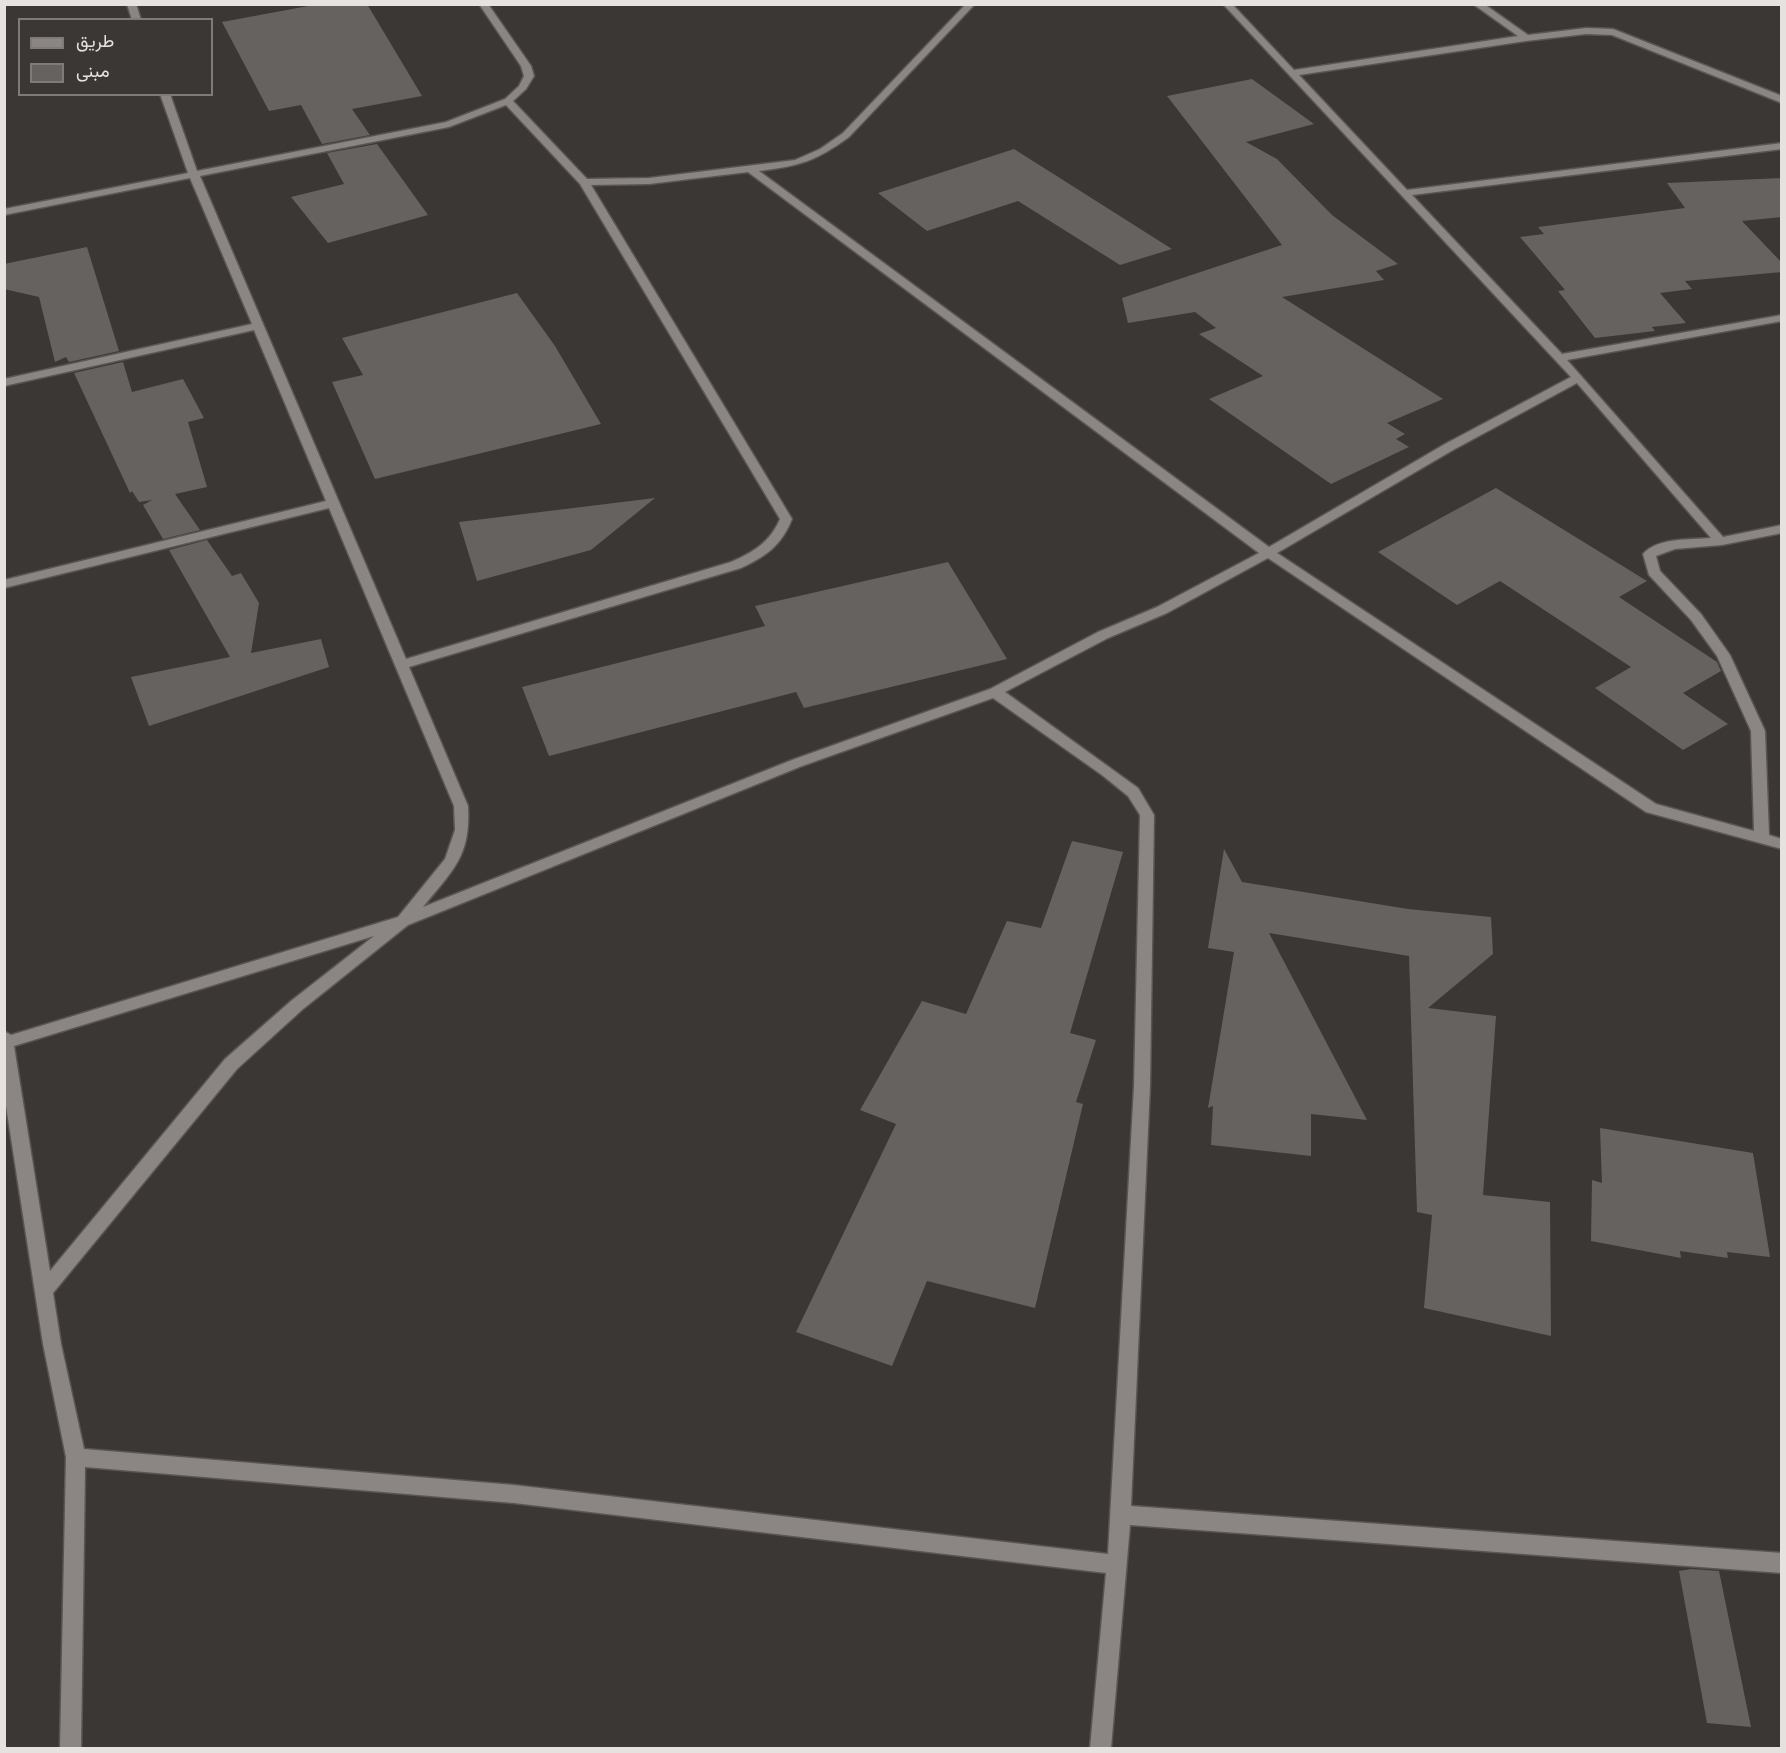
<!DOCTYPE html>
<html>
<head>
<meta charset="utf-8">
<style>
	body { margin:0 }
	#map { position:relative; width:1786px; height:1753px; overflow:hidden; background:#3b3734; font-family:"PT Sans",Vazirmatn,sans-serif }
	canvas { display:block }
	.frame { position:absolute; inset:0; border:6px solid #e5e2e0; pointer-events:none }
	.legend { position:absolute; left:18px; top:18px; width:195px; height:78px; box-sizing:border-box; background:#3b3734; border:2px solid #7f7b79; margin:0; padding:8px 10px; list-style:none; font-size:18px; color:#e5e2e0 }
	.legend li { display:flex; align-items:center; gap:12px; height:30px }
	.legend b { width:30px; border:2px solid #7f7b79 }
</style>
</head>
<body>
<div id="map">
<canvas width="1786" height="1753"></canvas>
<div class="frame"></div>
<ul class="legend">
<li><b style="height:8px;background:#8b8683"></b>طريق</li>
<li><b style="height:16px;background:#66625f"></b>مبنى</li>
</ul>
</div>
<script>
const ctx = document.querySelector('canvas').getContext('2d');
ctx.lineJoin = 'round';
function paint(path, color) { ctx.fillStyle = color; ctx.fill(path, 'evenodd'); }
function trace(path, color, width, dash) { ctx.strokeStyle = color; ctx.lineWidth = width; ctx.lineCap = dash ? 'butt' : 'round'; ctx.setLineDash(dash || []); ctx.stroke(path); }
const building = new Path2D(`
	M319,4H367L422,96L352,109L370,135L322,144L301,105L269,111L222,22Z
	M1252,79L1314,124L1246,142L1277,159L1332,215L1398,264L1376,271L1384,280L1282,297L1443,399L1387,423L1405,434L1396,439L1409,447L1331,484L1209,399L1263,376L1199,334L1216,328L1195,312L1128,323L1122,298L1282,245L1167,96Z
	M377,144L428,215L328,243L291,197L344,184L327,153Z
	M1014,149L1172,249L1120,265L1018,201L927,231L878,193Z
	M1782,178V217L1742,221L1782,263V272L1685,281L1692,289L1660,293L1686,323L1652,327L1655,331L1595,338L1558,291L1565,290L1520,237L1544,234L1538,227L1685,208L1667,183Z
	M87,247L119,351L69,362L66,357L55,362L39,297L4,289V264Z
	M517,293L555,346L601,424L375,479L332,382L363,375L342,338Z
	M123,362L132,392L183,379L204,418L188,422L207,487L175,494L200,530L163,539L143,505L152,500L139,502L132,491L130,493L74,373Z
	M1496,488L1647,581L1619,597L1717,662L1721,671L1683,693L1728,724L1683,750L1595,688L1631,667L1500,581L1457,605L1378,552Z
	M655,498L591,550L477,581L459,522Z
	M207,540L232,576L241,573L259,603L251,653L321,639L329,667L149,726L131,677L230,657L169,550Z
	M948,562L1007,659L804,708L796,692L549,756L522,687L765,626L755,606Z
	M1072,841L1123,852L1070,1033L1096,1040L1076,1102L1083,1104L1035,1308L927,1281L892,1366L796,1332L896,1124L860,1110L922,1001L966,1014L1007,921L1041,928Z
	M1224,849L1242,882L1408,909L1491,917L1493,954L1428,1008L1496,1016L1483,1195L1550,1202L1551,1336L1424,1308L1432,1215L1417,1212L1409,956L1269,933L1367,1120L1311,1114V1156L1211,1145L1213,1106L1208,1108L1234,952L1208,948Z
	M1600,1128L1753,1153L1770,1257L1727,1252L1728,1258L1680,1251L1681,1258L1591,1241L1592,1180L1602,1183Z
	M1691,1569L1719,1571L1751,1727L1707,1723L1679,1571Z`);
const minor = new Path2D(`
	M127,4H136L141,20H132Z
	M479,4H488L531,66L534,76L526,89L513,101L587,179L649,178L795,160L820,149L843,133L966,4H975L849,137C816,161 800,166 759,171L1269,547L1445,444L1571,377L1223,4H1232L1294,70L1518,36L1473,4H1484L1528,35L1586,28L1613,29L1782,96V103L1612,35L1586,34L1526,41L1299,75L1407,190L1782,143V149L1412,195L1562,354L1782,315V321L1567,360L1723,537L1782,525V533L1722,545L1675,549L1656,556L1660,571L1701,614L1730,655L1765,731L1769,835L1782,839V849L1646,812L1268,558L1167,613L1108,638L1005,692L1138,788L1154,815L1150,1086L1131,1506L1782,1553V1573L1130,1525L1111,1748H1090L1106,1573L514,1503L85,1467L81,1748H60L66,1457L43,1344L4,1093V1031L11,1035L398,917L445,859L455,830L454,806L329,508L4,588V580L326,501L254,330L4,386V379L252,324L190,178L4,215V209L188,173L160,94H170L197,171L446,122L505,99L519,86L524,76L521,66ZM506,105L580,184L780,519C770,542 754,552 731,562L406,659L200,176L449,127ZM748,172L1259,553L1157,607L1098,632L990,689L792,760L423,907C453,870 471,856 468,806L409,667L741,568C765,557 782,545 792,519L591,185L649,184ZM1577,383L1711,538C1690,540 1658,537 1643,554L1649,575L1691,620L1717,656L1751,731L1754,831L1656,804L1277,553L1453,450ZM993,698L1102,775L1128,796L1140,815L1134,1086L1108,1554L514,1485L84,1449L61,1344L53,1293L237,1069L303,1009L408,925L802,766ZM374,936L291,1001L225,1059L50,1271L14,1046Z`);
paint(building, '#66625f');
trace(minor, '#595552', 3);
paint(minor, '#8b8683');
</script>
</body>
</html>
